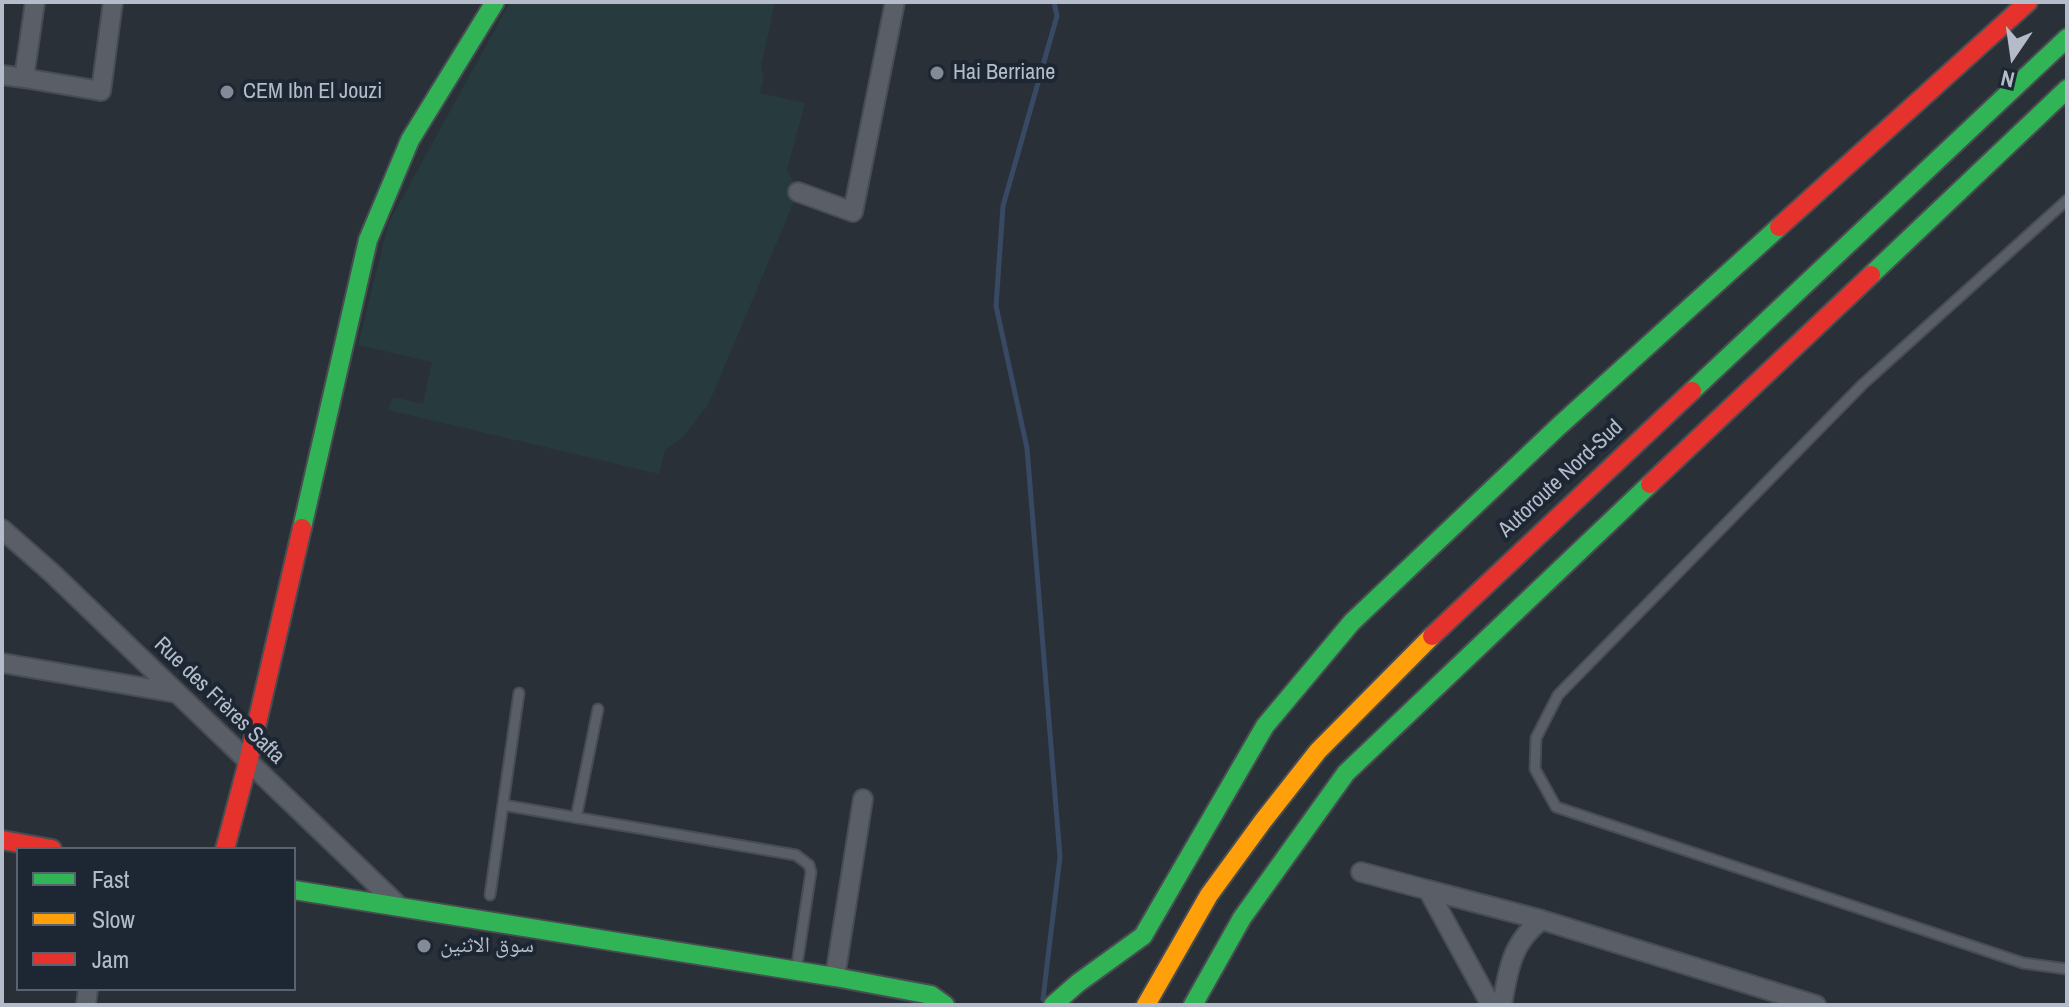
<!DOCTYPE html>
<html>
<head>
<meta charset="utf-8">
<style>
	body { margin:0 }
	#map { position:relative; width:2069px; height:1007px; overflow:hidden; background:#2a3038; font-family:"Archivo Narrow",sans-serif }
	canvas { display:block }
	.frame { position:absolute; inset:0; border:4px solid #b4bcc9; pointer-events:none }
	.legend { position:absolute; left:16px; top:847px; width:280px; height:144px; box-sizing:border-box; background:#1d2633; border:2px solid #59626f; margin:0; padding:10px 14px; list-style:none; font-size:24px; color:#b4bcc9 }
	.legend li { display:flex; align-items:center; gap:16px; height:40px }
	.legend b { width:40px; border:2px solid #59626f }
	.north { position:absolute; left:1973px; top:16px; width:80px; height:80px; -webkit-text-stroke:6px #1d2633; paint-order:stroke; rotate:193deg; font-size:22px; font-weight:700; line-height:32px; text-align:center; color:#b4bcc9 }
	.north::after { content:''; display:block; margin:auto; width:28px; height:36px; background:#b4bcc9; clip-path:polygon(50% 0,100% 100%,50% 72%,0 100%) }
</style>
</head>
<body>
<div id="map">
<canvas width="2069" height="1007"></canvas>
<div class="frame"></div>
<ul class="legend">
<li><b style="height:10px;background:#30b455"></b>Fast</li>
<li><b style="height:10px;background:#ff9f0a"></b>Slow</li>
<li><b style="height:10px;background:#e5322d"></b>Jam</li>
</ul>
<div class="north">N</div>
</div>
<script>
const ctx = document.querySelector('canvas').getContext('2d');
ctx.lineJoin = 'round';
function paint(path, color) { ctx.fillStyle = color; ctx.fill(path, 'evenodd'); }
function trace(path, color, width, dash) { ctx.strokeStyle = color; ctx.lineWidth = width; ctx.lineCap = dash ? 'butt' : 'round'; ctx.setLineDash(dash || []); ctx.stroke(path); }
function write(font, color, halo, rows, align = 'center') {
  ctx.font = font + ' "Archivo Narrow","Noto Naskh Arabic",sans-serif'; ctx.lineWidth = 8; ctx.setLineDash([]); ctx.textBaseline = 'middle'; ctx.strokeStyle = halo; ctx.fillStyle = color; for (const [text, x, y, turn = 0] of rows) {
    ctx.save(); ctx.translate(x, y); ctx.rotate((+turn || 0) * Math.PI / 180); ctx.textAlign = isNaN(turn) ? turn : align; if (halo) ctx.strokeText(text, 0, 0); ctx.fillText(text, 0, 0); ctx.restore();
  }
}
const green = new Path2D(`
	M510,2H775L761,67L764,77L760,93L805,103L787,170L798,192L709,403L684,436L665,450L659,474L388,410L393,397L423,404L432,362L358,345L388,224Z`);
const stream = new Path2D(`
	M1043,999L1060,857L1027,448L996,306L1003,206L1057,16L1054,2`);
const lane = new Path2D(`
	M2067,200L1863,384L1558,695L1536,738L1535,769L1556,807L2023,963L2067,969
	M503,805L796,855L809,865L811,872L796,971
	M576,818L598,709
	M490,895L519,693`);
const street = new Path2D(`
	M2,75L24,78L35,2
	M24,78L101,91L113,2
	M798,192L853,212L895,2
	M2,529L52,573L400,907
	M2,663L176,693
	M1361,872L1428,890
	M835,977L863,799
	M86,1005L88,989
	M1491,1005L1428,890L1542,920L1816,1005
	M1502,1005C1508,970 1512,941 1542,920`);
const fast = new Path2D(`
	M1871,275L2067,89
	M1692,391L2067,38
	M302,528L368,240L410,140L495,2
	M294,890L835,977L931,995L945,1005
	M1053,1005L1078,983L1143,936L1265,726L1352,622L1559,426L1779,227
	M1193,1005L1242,918L1346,773L1650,484`);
const slow = new Path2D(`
	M1146,1005L1209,895L1263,821L1318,751L1432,636`);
const jam = new Path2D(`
	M1779,227L2028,2
	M1650,484L1871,275
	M1432,636L1692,391
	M2,840L52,849
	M225,849L248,762L302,528`);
const markers = [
	[937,73,8,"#848b96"],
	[227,92,8,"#848b96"],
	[424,946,8,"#848b96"]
];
const poiNames = [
	["Hai Berriane",953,73],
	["CEM Ibn El Jouzi",243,92],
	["ﺳﻮق اﻻﺛﻨﻴﻦ",440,946]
];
const streetNames = [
	["Autoroute Nord-Sud",1561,479,-43],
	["Rue des Frères Safta",219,701,44]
];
paint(green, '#273a3e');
trace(stream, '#384963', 5);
trace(lane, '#484c53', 13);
trace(street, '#484c53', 22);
trace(fast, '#484c53', 22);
trace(slow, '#484c53', 22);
trace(jam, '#484c53', 22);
trace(lane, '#5a5e66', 9);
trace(street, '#5a5e66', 18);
trace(fast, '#30b455', 18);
trace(slow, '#ff9f0a', 18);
trace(jam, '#e5322d', 18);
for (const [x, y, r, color] of markers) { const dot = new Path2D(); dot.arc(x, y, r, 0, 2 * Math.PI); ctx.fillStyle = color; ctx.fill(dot); trace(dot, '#1d2633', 3); }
write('22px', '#b4bcc9', '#1d2633', poiNames, 'left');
write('22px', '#b4bcc9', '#1d2633', streetNames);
</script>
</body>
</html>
